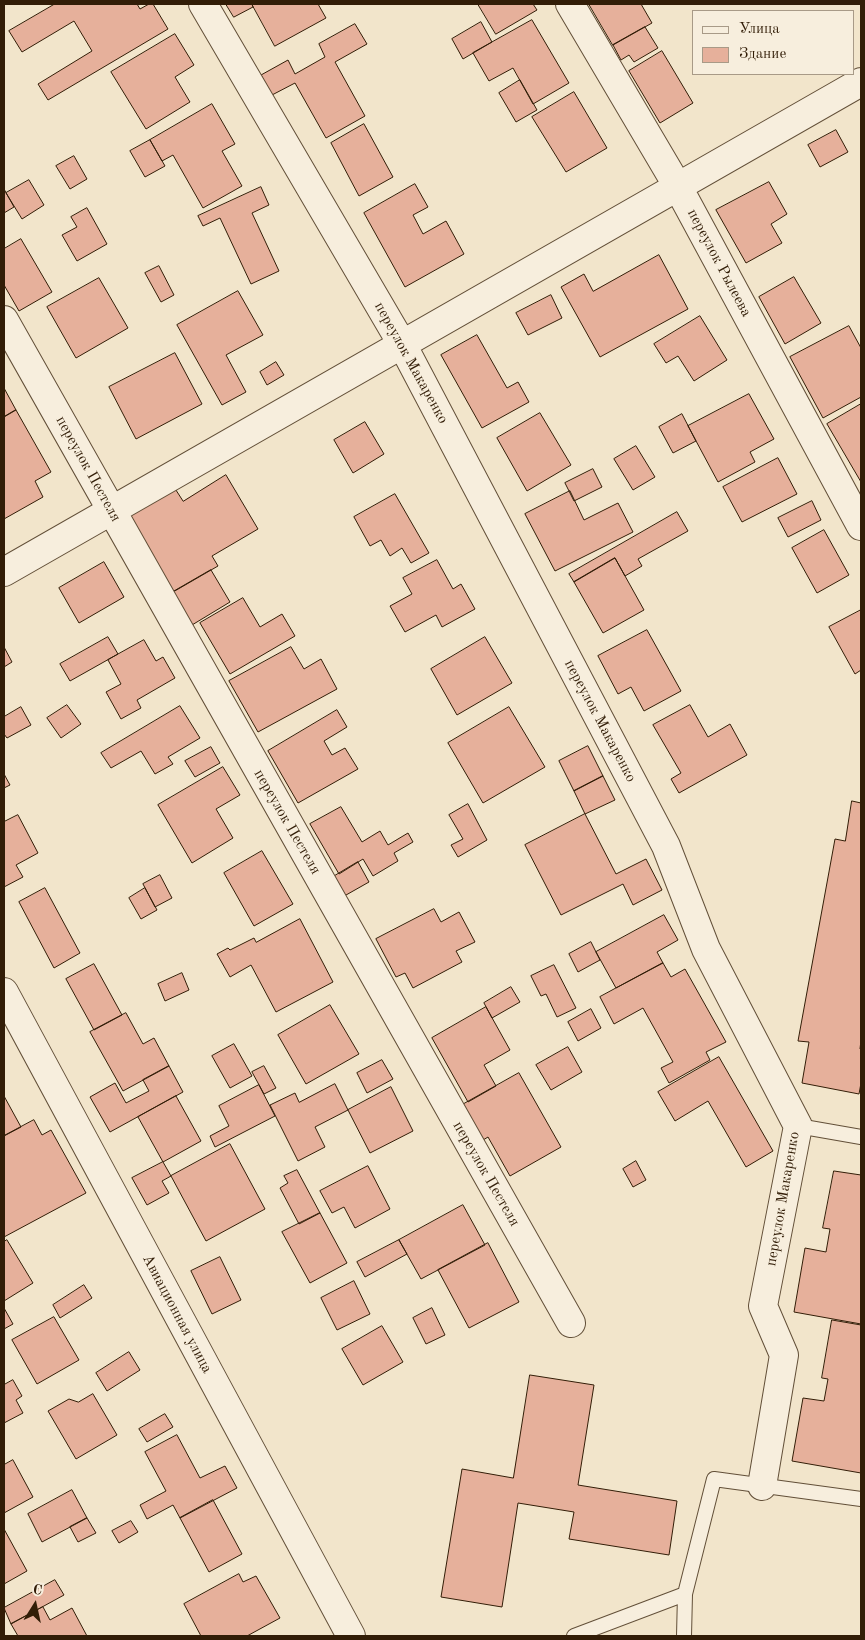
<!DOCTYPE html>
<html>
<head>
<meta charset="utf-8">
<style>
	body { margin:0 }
	#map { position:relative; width:865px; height:1640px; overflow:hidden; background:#f2e5cb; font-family:"Old Standard TT",serif }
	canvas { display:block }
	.frame { position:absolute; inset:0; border:5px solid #321d07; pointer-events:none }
	.legend { position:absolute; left:692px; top:10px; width:162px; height:65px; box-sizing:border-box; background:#f7eedd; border:1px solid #a89a87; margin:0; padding:6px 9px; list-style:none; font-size:15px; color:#321d07 }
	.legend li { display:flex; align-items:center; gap:10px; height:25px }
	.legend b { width:25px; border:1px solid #a89a87 }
	.north { position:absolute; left:10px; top:1580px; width:50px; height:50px; -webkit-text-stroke:4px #f7eedd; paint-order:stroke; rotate:10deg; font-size:14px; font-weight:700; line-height:20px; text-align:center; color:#321d07 }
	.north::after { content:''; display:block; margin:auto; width:18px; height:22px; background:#321d07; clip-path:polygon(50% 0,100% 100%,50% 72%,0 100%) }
</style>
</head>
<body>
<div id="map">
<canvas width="865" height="1640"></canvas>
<div class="frame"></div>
<ul class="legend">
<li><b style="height:6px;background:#f7eedd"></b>Улица</li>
<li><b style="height:14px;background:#e6b09b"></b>Здание</li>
</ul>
<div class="north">С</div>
</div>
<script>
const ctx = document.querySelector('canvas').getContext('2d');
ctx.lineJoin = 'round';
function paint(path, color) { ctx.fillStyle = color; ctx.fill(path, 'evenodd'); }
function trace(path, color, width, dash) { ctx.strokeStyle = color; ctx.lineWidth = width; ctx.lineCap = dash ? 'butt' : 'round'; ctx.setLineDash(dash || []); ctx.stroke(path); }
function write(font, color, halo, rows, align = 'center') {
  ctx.font = font + ' "Old Standard TT",serif'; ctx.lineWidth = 4.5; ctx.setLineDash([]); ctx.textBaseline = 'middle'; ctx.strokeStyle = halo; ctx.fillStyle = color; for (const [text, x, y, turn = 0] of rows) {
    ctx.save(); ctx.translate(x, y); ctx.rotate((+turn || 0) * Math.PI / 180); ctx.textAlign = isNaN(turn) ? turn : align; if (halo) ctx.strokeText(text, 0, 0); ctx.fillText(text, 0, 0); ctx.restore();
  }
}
const building = new Path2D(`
	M55,4H137L140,9L149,4H153L168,29L48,100L38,84L92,51L74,21L22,52L9,31Z
	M226,4H252L253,7L234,17Z
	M252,4H318L326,18L275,46Z
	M478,4H533L537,10L496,34Z
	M589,4H641L652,23L613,45Z
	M532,20L569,83L533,104L513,68L489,81L473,53Z
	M481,22L492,42L463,59L452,39Z
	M355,24L367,44L335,62L365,116L326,138L295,83L272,95L261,75L288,60L295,74L325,57L319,44Z
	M645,27L658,48L634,62L629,55L621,60L613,45Z
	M175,34L194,65L175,77L190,102L146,129L111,72Z
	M662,51L693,103L660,123L629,71Z
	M520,80L537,110L516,122L499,93Z
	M574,92L607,148L566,172L532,117Z
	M212,104L235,144L222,151L242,186L203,208L173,155L162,161L150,140Z
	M364,124L393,177L359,196L331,143Z
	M836,130L848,152L820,167L808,145Z
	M150,140L165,166L145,177L130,151Z
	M74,156L87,179L70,189L56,166Z
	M29,180L44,205L22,219L6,193Z
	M769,182L787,214L771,224L782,243L746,263L716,210Z
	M415,184L428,207L413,215L423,234L446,221L464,254L405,287L364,213Z
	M261,187L269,205L252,213L279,271L251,284L220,218L203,226L198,216Z
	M4,189L14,207L4,213Z
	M87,208L107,244L77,261L62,235L77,227L71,217Z
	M21,239L52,292L19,311L4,285V249Z
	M659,255L688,309L600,357L561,287L584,274L593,291Z
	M159,266L174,295L161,302L145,273Z
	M794,277L821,323L785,344L759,297Z
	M99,278L128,328L76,358L47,307Z
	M238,291L263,335L226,355L246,392L222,405L177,325Z
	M551,295L562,318L528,335L516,313Z
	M700,316L727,360L694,381L678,356L666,363L654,344Z
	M849,326L861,348V397L823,418L790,357Z
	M477,335L507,388L518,382L529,402L482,428L441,355Z
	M175,353L202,404L136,439L109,387Z
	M276,362L284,375L267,385L260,372Z
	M4,388L16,410L4,417Z
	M749,394L774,439L750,452L755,462L718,482L688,426Z
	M861,404V482L827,424Z
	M16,410L51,472L35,481L43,497L4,519V417Z
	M540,413L571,465L527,491L497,438Z
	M682,414L696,441L673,453L659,427Z
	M365,422L384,454L353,473L334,440Z
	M636,446L655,477L633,490L614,459Z
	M778,458L797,494L742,522L723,487Z
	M593,469L602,487L574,501L565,483Z
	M226,475L258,529L212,556L218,566L173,592L127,515L174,487L183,501Z
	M570,491L584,520L618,503L633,532L555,571L525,514Z
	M395,494L429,553L411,563L402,548L390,556L381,540L370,546L354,517Z
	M812,501L821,520L788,537L778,518Z
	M677,512L688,531L638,559L642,566L625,576L615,558L574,582L569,574Z
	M824,530L849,575L817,593L792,548Z
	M615,558L644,610L603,633L574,582Z
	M437,560L453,589L461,584L475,609L442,627L436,615L405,632L390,606L412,594L403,578Z
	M104,562L124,597L79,623L59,588Z
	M211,570L230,602L192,625L173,592Z
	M243,598L260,627L282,614L295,636L230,674L200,623Z
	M861,610V670L855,674L829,627Z
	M647,630L681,691L644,711L631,687L618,694L598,656Z
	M108,637L118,654L70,681L60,664Z
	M485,637L512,683L457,715L431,669Z
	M144,640L156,661L163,657L175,678L137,700L141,708L121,719L106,692L121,684L108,660Z
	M4,647L12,662L4,667Z
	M291,647L304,669L321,659L337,689L258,732L229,681Z
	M67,705L81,724L61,738L47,718Z
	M690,705L708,737L730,724L747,755L679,793L671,779L681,773L653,725Z
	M180,706L200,738L168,757L173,764L155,774L141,751L111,768L101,753Z
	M21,707L31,725L7,738L4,734V717Z
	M509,707L545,767L483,803L448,743Z
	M337,710L347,727L324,741L332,755L345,748L358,769L298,803L268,751Z
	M588,746L603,776L574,791L559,761Z
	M211,747L220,763L195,777L185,761Z
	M223,767L240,795L216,809L233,838L192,863L158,805Z
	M4,774L10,785L4,788Z
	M603,776L615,800L585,814L574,791Z
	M852,801L861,803V1040L860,1049H861V1083L859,1094L802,1083L809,1042L798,1041L835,839L845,841Z
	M468,804L487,840L458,857L451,845L463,839L449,815Z
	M341,807L362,842L380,831L388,845L408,833L413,842L394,853L398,861L373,876L363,859L339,874L310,824Z
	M585,814L616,874L646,859L662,890L633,905L623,884L561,915L525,845Z
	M18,815L38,853L16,865L23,877L4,887V822Z
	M262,851L293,904L254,926L224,873Z
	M358,862L369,882L339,899L328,880Z
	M160,875L172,898L155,907L143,884Z
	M45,888L80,953L54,968L19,902Z
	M145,888L157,910L141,919L129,898Z
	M434,909L441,922L459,912L475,942L456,951L462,962L413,988L405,973L396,977L376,939Z
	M664,915L678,940L657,952L663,963L616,988L596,952Z
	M300,919L333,982L276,1012L251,965L230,977L217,954L228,948L230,950L254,938L256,942Z
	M591,942L600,960L578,972L569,954Z
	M663,963L671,977L685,969L726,1042L706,1052L710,1060L669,1083L661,1068L673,1062L643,1008L614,1024L600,997Z
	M94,964L122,1015L94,1030L66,979Z
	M554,965L576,1008L557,1017L546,994L541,996L531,976Z
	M182,973L189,990L165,1001L158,984Z
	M511,987L520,1002L492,1018L484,1003Z
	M330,1005L359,1054L306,1084L278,1035Z
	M486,1007L510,1050L484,1065L496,1086L468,1102L432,1038Z
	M591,1009L601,1028L578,1041L568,1022Z
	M126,1013L143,1044L154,1038L169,1066L123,1091L90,1032Z
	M234,1044L252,1076L230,1088L212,1056Z
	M568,1047L582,1072L551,1090L536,1065Z
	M719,1057L773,1151L746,1167L708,1101L675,1121L658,1092Z
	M382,1060L393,1079L367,1093L357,1073Z
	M169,1066L183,1092L110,1132L90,1097L115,1083L126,1103L149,1091L143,1080Z
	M264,1066L276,1088L264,1094L252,1072Z
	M519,1073L561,1147L510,1176L488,1137L475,1145L455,1109Z
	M335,1084L348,1110L315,1127L325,1147L298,1161L270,1105L295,1093L299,1102Z
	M259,1085L275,1116L215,1147L210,1136L229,1126L219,1106Z
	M391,1087L413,1131L370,1153L348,1110Z
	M4,1096L21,1127L4,1136Z
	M176,1096L201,1141L163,1162L138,1117Z
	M34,1120L42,1135L51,1130L86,1193L4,1237V1136Z
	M230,1144L265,1209L206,1241L171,1176Z
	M636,1161L646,1180L633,1187L623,1169Z
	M163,1162L171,1176L162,1181L169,1193L147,1205L132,1178Z
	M368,1166L390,1209L355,1228L344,1207L332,1213L320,1191Z
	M297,1170L320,1213L299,1224L280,1188L288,1183L284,1176Z
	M834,1171L861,1175V1324L794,1312L805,1248L826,1252L830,1229L823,1228Z
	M463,1205L485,1245L421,1279L399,1240Z
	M320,1213L347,1263L310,1283L282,1232Z
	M7,1240L33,1283L4,1301V1242Z
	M399,1240L407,1254L365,1277L357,1262Z
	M488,1243L519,1302L469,1328L438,1270Z
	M220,1257L241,1300L212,1314L191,1271Z
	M354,1281L370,1314L337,1330L321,1298Z
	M84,1285L92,1298L60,1318L53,1305Z
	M4,1308L13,1324L4,1329Z
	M432,1308L445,1335L426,1344L413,1318Z
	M54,1317L79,1360L37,1384L12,1340Z
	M832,1320L861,1325V1473L792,1461L803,1398L824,1401L828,1379L822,1378Z
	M382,1326L403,1362L363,1385L342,1349Z
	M129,1352L140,1370L107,1391L96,1373Z
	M530,1375L594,1385L578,1485L677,1501L669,1555L569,1539L574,1512L518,1503L502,1607L441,1597L462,1469L513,1478Z
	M13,1380L22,1396L16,1400L23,1413L4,1423V1385Z
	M93,1394L117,1435L76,1459L48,1411L69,1399L78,1402Z
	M165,1414L173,1427L147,1442L139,1429Z
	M177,1435L200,1478L225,1466L237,1488L180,1518L173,1505L147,1519L140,1505L166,1491L145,1452Z
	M13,1460L33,1497L4,1513V1465Z
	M72,1490L87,1518L42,1542L28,1514Z
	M213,1500L242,1554L209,1572L180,1518Z
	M87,1518L96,1533L78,1542L70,1527Z
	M131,1521L138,1532L119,1543L112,1531Z
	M4,1529L27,1571L4,1584Z
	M239,1574L243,1582L256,1576L280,1618L247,1636H201L184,1604Z
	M55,1580L64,1595L11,1624L4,1608Z
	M43,1607L50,1620L72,1608L87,1636H18L11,1624Z`);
const service = new Path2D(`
	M798,1126L861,1137
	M574,1636L685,1594L714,1479L861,1499
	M684,1636L685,1594`);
const minor = new Path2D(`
	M203,4L402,344L666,846L706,949L798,1126L763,1306L784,1355L762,1486
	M570,4L678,187L861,526
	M4,320L571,1323
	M4,572L861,82
	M4,992L351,1636`);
const streetNames = [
	["переулок Рылеева",719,263,62],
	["переулок Макаренко",411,363,61],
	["переулок Пестеля",88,469,61],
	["переулок Макаренко",600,721,62],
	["переулок Пестеля",287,822,60],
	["переулок Пестеля",486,1174,60],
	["переулок Макаренко",783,1199,-80],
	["Авиационная улица",177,1314,62]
];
paint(building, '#e6b09b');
trace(building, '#321d07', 1);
trace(service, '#624f38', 16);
trace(minor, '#624f38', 30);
trace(service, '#f7eedd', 14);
trace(minor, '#f7eedd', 28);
write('15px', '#321d07', '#f7eedd', streetNames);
</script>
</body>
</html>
